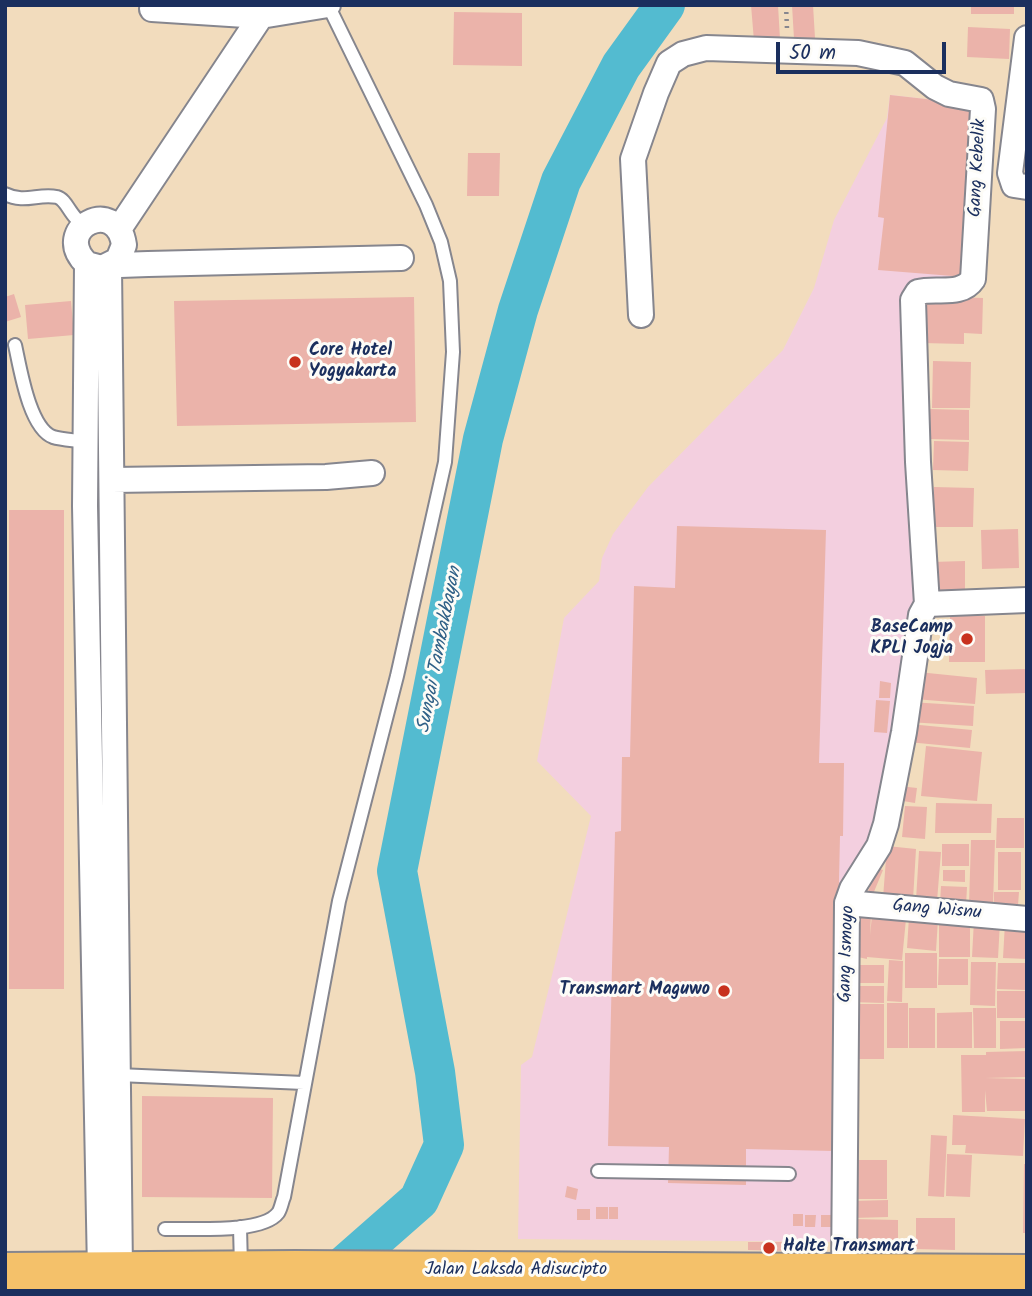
<!DOCTYPE html>
<html>
<head>
<meta charset="utf-8">
<style>
	body { margin:0 }
	#map { position:relative; width:1032px; height:1296px; overflow:hidden; background:#f2dcbd; font-family:Kalam,sans-serif }
	canvas { display:block }
	.frame { position:absolute; inset:0; border:7px solid #1b2f5e; pointer-events:none }
	.scale { position:absolute; left:776px; top:42px; width:170px; height:32px; box-sizing:border-box; border:4px solid #1b2f5e; border-top:0; padding-left:9px; font-size:21px; line-height:24px; white-space:nowrap; color:#1b2f5e; -webkit-text-stroke:5px #fdfcf7; paint-order:stroke }
</style>
</head>
<body>
<div id="map">
<canvas width="1032" height="1296"></canvas>
<div class="frame"></div>
<div class="scale">50 m</div>
</div>
<script>
const ctx = document.querySelector('canvas').getContext('2d');
ctx.lineJoin = 'round';
function paint(path, color) { ctx.fillStyle = color; ctx.fill(path, 'evenodd'); }
function trace(path, color, width, dash) { ctx.strokeStyle = color; ctx.lineWidth = width; ctx.lineCap = dash ? 'butt' : 'round'; ctx.setLineDash(dash || []); ctx.stroke(path); }
function write(font, color, halo, rows, align = 'center') {
  ctx.font = font + ' Kalam,sans-serif'; ctx.lineWidth = 6; ctx.setLineDash([]); ctx.textBaseline = 'middle'; ctx.strokeStyle = halo; ctx.fillStyle = color; for (const [text, x, y, turn = 0] of rows) {
    ctx.save(); ctx.translate(x, y); ctx.rotate((+turn || 0) * Math.PI / 180); ctx.textAlign = isNaN(turn) ? turn : align; if (halo) ctx.strokeText(text, 0, 0); ctx.fillText(text, 0, 0); ctx.restore();
  }
}
const built = new Path2D(`
	M890,95L979,105L965,277L913,283L905,288L901,297L907,359L917,608L871,839L859,864L841,880L837,1242L518,1239L521,1065L532,1057L591,816L537,761L564,618L599,581L602,558L613,534L648,487L783,350L814,288L834,220L887,118Z`);
const river = new Path2D(`
	M356,1291L345,1265L419,1200L444,1145L435,1072L397,871L483,439L518,310L561,181L621,66L665,5`);
const building = new Path2D(`
	M751,5H778L780,39L754,41Z
	M792,5H813L815,38L794,39Z
	M971,5H1014V14H971Z
	M454,12L522,13V66L453,65Z
	M968,27L1010,29L1009,59L967,57Z
	M890,95L979,105L965,277L878,270L884,218L878,217Z
	M468,153H500L499,196H467Z
	M14,294L21,317L5,322V297Z
	M924,296L983,298L982,334L964,333V344L922,343Z
	M414,297L416,422L177,426L174,301Z
	M71,301L74,335L28,339L25,305Z
	M933,361L971,362L970,408H932Z
	M929,409L969,410V440L928,439Z
	M934,441L969,442L968,471L933,470Z
	M934,487L974,488L973,527H933Z
	M9,510H64V989H9Z
	M677,526L826,530L819,763H844L843,836H840L833,1151L746,1149V1185L668,1183L669,1147L608,1146L615,832L621,831L622,757H630L634,586L675,588Z
	M1018,529L1019,568L982,569L981,530Z
	M965,561V595H932V562Z
	M950,616H985V662H949Z
	M1027,669V693L986,694L985,670Z
	M918,672L977,678L975,704L915,699Z
	M880,681L891,683L890,698H879Z
	M876,700L890,701L887,733L874,732Z
	M910,702L974,706L973,726L908,722Z
	M909,724L972,730L970,748L908,742Z
	M926,746L982,752L977,801L921,796Z
	M899,786L917,788L915,803L897,800Z
	M936,803L992,804L991,833H935Z
	M905,806L927,807L925,839L902,837Z
	M997,818H1024V848H996Z
	M971,840H995L993,906L969,905Z
	M942,844H969V866H942Z
	M887,846L916,849L913,900L883,898Z
	M919,851L941,852L937,901L916,900Z
	M998,852H1021V890H998Z
	M877,868L883,870L871,899L866,897Z
	M943,870H965V882L943,881Z
	M941,886L967,887L966,905L940,904Z
	M994,892H1019L1018,905L994,904Z
	M856,914H871L870,935L872,916L906,919L902,960L867,957V959L853,956Z
	M909,917L938,919L936,951L907,948Z
	M939,919H970V957H939Z
	M974,920L1000,922L998,958L972,957Z
	M1005,923L1027,924V959L1003,958Z
	M905,953H937V988H905Z
	M939,959H968V985H938Z
	M889,960L903,961L902,1002L887,1001Z
	M971,962H996L995,1006L970,1005Z
	M998,963H1027V990L997,989Z
	M852,965H884V983H852Z
	M852,986H884V1003L851,1002Z
	M997,991H1027V1018H997Z
	M887,1003H908V1048H887Z
	M852,1004H884V1059H852Z
	M909,1008H935V1048H909Z
	M973,1008H996V1048H974Z
	M972,1012V1048H937V1013Z
	M1000,1021H1027V1048L1000,1049Z
	M1027,1051V1077L985,1078L1027,1079V1111H987L985,1090V1112H962L961,1055H986V1052Z
	M142,1096L273,1098L272,1198L142,1197Z
	M953,1115L1025,1119L1023,1156L965,1153L966,1145H952Z
	M931,1135L947,1136L944,1197L928,1196Z
	M947,1154L972,1155L970,1197L946,1196Z
	M853,1160H887V1199H853Z
	M1024,1164H1027V1233H1023Z
	M567,1186L578,1189L576,1200L565,1197Z
	M888,1200V1217L853,1218V1201Z
	M596,1207H608V1219H596Z
	M609,1207H618V1219H609Z
	M577,1209H590V1220H577Z
	M793,1214H803V1226H793Z
	M805,1215H816L815,1227H805Z
	M821,1215H831V1227H821Z
	M916,1218H955V1250L916,1249Z
	M853,1219L898,1220V1242L853,1241Z
	M748,1242H790V1251L748,1250Z`);
const path = new Path2D(`
	M786,5L787,29`);
const lane = new Path2D(`
	M5,194C25,204 38,193 57,197C68,200 70,219 85,224
	M15,345C20,367 29,428 53,437C63,440 76,440 86,442
	M118,1075L304,1083
	M598,1171L789,1174
	M240,1227L241,1267
	M165,1229C191,1228 262,1234 278,1213C281,1209 282,1201 284,1197L339,901L397,676L445,462L453,352L450,281L441,242L426,205L328,5`);
const street = new Path2D(`
	M152,9L261,16L328,5
	M1027,38L1010,173L1014,185L1027,187
	M119,229L261,16
	M115,262L120,265L148,264L401,258
	M87,264L102,268L118,260L124,245C117,195 50,229 87,264L85,506L100,1271
	M109,266L120,1272
	M641,315L633,159L656,93L669,63L683,54L706,48L858,53L905,63L935,87L949,94L981,100L983,109L973,279C961,297 936,287 918,292L913,300L918,462L927,604
	M112,480L326,477L372,473
	M927,604L1027,600
	M847,903L1027,919
	M844,1275L847,903L852,889L879,846L886,824L904,732L921,615L927,604`);
const highway = new Path2D(`
	M5,1272L295,1270L1027,1274`);
const markers = [
	[295,362,7,"#c8321e"],
	[967,639,7,"#c8321e"],
	[724,991,7,"#c8321e"],
	[769,1248,7,"#c8321e"]
];
const streetNames = [
	["Gang Kebelik",979,168,-87],
	["Gang Wisnu",937,911,5],
	["Gang Ismoyo",848,954,-88],
	["Jalan Laksda Adisucipto",516,1271]
];
const poiNames = [
	["Core Hotel",309,352],
	["Yogyakarta",309,373],
	["BaseCamp",953,629,"right"],
	["KPLI Jogja",953,650,"right"],
	["Transmart Maguwo",710,991,"right"],
	["Halte Transmart",783,1248]
];
const waterNames = [
	["Sungai Tambakbayan",441,650,-79]
];
paint(built, '#f3cfdf');
trace(river, '#53bbd0', 40);
paint(building, '#ebb3aa');
trace(lane, '#86868e', 16);
trace(street, '#86868e', 28);
trace(highway, '#86868e', 42);
trace(path, '#86868e', 4.5, [2, 5]);
trace(lane, '#fff', 12);
trace(street, '#fff', 24);
trace(highway, '#f4c16a', 38);
for (const [x, y, r, color] of markers) { const dot = new Path2D(); dot.arc(x, y, r, 0, 2 * Math.PI); ctx.fillStyle = color; ctx.fill(dot); trace(dot, '#fdfcf7', 2.5); }
write('18px', '#1b2f5e', '#fdfcf7', streetNames);
write('bold 18px', '#1b2f5e', '#fdfcf7', poiNames, 'left');
write('italic 19px', '#2f6086', '#fdfcf7', waterNames);
</script>
</body>
</html>
